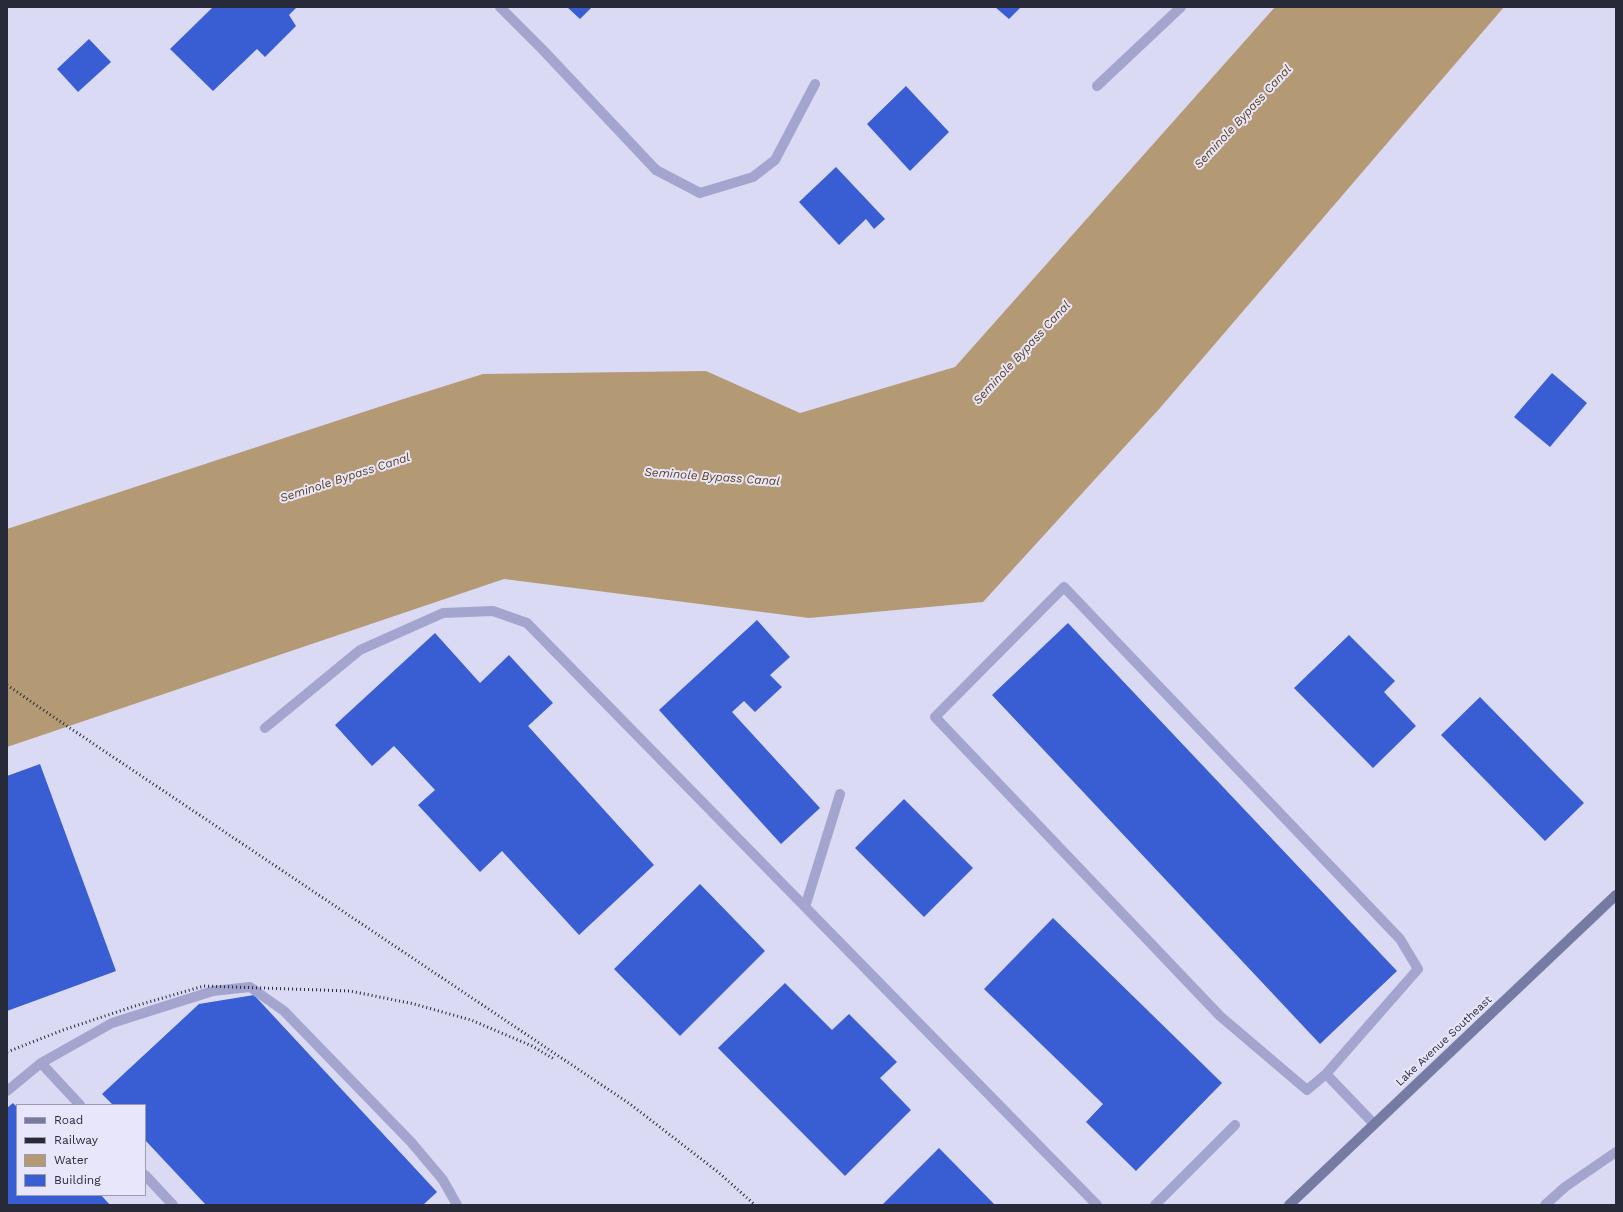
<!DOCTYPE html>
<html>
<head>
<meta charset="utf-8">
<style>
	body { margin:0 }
	#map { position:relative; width:1623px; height:1212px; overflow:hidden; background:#dbdaf4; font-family:"Work Sans",sans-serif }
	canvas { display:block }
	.frame { position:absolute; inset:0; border:8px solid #272a38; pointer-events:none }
	.legend { position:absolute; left:16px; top:1104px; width:130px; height:92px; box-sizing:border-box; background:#e8e6fb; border:1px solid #9b9bad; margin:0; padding:5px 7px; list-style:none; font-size:12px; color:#272a38 }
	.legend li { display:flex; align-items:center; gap:8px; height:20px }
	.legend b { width:20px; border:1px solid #9b9bad }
</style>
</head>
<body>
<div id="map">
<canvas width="1623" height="1212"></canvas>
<div class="frame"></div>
<ul class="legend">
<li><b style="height:5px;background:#757ba2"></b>Road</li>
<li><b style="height:5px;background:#272a38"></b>Railway</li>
<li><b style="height:11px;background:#b49975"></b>Water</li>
<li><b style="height:11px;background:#395ed3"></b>Building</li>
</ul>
</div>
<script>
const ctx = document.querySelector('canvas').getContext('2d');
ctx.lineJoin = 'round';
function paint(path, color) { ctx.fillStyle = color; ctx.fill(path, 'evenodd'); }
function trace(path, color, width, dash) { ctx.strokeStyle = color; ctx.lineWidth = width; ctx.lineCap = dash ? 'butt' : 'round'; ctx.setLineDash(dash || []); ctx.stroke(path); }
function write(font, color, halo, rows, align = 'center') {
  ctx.font = font + ' "Work Sans",sans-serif'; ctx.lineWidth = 4; ctx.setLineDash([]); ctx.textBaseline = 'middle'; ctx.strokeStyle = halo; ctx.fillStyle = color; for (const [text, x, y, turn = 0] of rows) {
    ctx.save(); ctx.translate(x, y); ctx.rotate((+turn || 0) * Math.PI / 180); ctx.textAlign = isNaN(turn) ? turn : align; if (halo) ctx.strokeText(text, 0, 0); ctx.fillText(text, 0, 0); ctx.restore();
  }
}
const water = new Path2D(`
	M1275,7H1504L1160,408L983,602L809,618L504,579L7,747V529L397,401L483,374L706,371L800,413L955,367Z`);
const building = new Path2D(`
	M213,7H297L289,15L296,26L265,57L257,49L213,91L170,49Z
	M567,7H592L580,19Z
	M995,7H1021L1009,19Z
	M89,39L111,62L78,92L57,69Z
	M906,86L949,132L910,171L867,124Z
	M836,167L885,219L874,229L866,219L839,245L799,202Z
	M1552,373L1587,403L1550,447L1514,417Z
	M757,620L790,657L770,675L782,687L755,712L744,701L732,712L820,808L781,844L659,710Z
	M1068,623L1397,971L1320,1044L992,695Z
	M435,633L480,683L509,655L553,703L528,726L654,865L579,935L502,851L480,872L418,805L435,790L394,746L372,766L335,725Z
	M1349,635L1395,681L1384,692L1416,726L1373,768L1294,688Z
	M1480,697L1584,803L1545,841L1441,735Z
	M40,764L116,971L7,1011V776Z
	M904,799L973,868L924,917L855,848Z
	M700,884L765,951L680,1036L614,969Z
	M1053,918L1222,1083L1136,1171L1086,1122L1103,1104L984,989Z
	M785,983L832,1030L849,1014L897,1062L880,1078L911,1110L845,1176L718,1048Z
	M254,995L437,1192L423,1205H206L145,1140V1105H113L102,1094L199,1004Z
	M13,1103L17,1107V1195H101L110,1205H7V1108Z
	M939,1148L995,1205H882Z`);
const lane = new Path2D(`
	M1097,86L1181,7
	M656,170L700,193L753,177L775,160L815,84
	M265,728L360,650L443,613L493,611L527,623L1097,1205
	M805,907L840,794
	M41,1063L112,1023L213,991L250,987L284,1011L411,1142L443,1180L457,1205
	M1326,1074L1307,1090L1220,1016L935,717L1064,587L1400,939L1418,969L1326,1074L1374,1124
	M7,1091L41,1063L80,1105
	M145,1175L173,1205
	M1155,1205L1235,1125
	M1545,1205L1565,1187L1616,1152`);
const street = new Path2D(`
	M500,7L542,49L656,170`);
const secondary = new Path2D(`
	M1289,1205L1616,895`);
const rail = new Path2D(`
	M7,685L55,718L630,1104L718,1172L755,1205
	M7,1052L63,1030L135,1006L204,986L350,991L414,1004L471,1020L532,1046L554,1059`);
const streetNames = [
	["Lake Avenue Southeast",1444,1041,-43]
];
const waterNames = [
	["Seminole Bypass Canal",1243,117,-47],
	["Seminole Bypass Canal",1022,353,-47],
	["Seminole Bypass Canal",712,477,4],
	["Seminole Bypass Canal",345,478,-18]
];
paint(water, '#b49975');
paint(building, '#395ed3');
trace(lane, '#a4a5ce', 10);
trace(street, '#a4a5ce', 10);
trace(secondary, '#757ba2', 10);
trace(rail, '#272a38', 3, [1, 3]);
write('11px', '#272a38', '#e8e6fb', streetNames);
write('italic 12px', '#5e4118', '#e8e6fb', waterNames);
</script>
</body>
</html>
